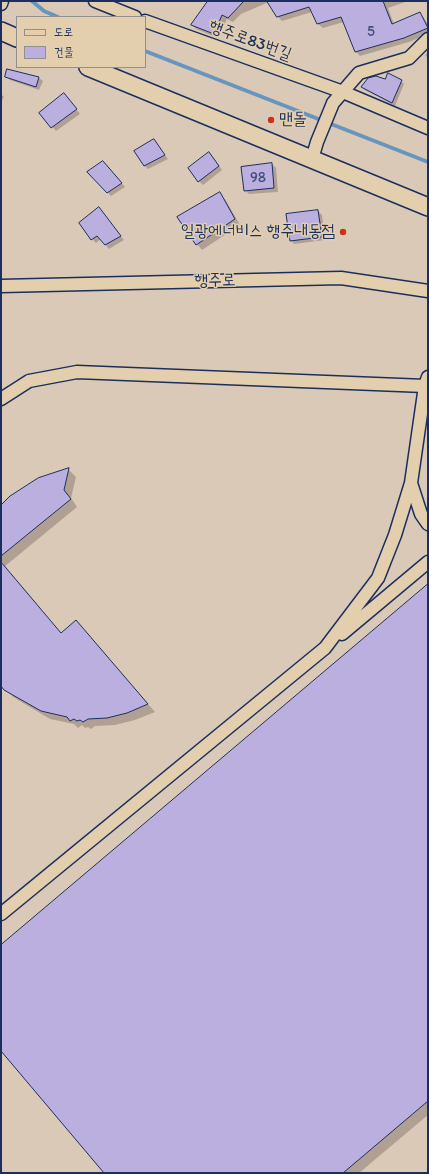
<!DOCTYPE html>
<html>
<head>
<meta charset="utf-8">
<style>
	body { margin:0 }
	#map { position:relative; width:429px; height:1174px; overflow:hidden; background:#dbc9b8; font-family:Itim,"Poor Story",sans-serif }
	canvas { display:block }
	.frame { position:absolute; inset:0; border:2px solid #1b2f5e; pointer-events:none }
	.legend { position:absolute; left:16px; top:16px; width:130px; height:52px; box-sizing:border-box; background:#e3cfae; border:1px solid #938f8e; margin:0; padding:5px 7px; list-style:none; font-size:12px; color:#1b2f5e }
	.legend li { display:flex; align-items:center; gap:8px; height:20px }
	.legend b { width:20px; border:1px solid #938f8e }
</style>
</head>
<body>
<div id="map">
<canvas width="429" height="1174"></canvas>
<div class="frame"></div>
<ul class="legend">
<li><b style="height:5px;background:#e3cfae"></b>도로</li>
<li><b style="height:11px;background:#bbafe0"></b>건물</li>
</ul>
</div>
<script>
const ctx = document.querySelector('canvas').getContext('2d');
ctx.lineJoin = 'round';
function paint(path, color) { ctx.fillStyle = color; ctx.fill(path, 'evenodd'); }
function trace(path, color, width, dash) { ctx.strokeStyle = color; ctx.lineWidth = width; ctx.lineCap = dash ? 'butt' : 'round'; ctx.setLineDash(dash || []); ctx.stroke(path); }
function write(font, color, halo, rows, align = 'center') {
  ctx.font = font + ' Itim,"Poor Story",sans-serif'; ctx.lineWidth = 3; ctx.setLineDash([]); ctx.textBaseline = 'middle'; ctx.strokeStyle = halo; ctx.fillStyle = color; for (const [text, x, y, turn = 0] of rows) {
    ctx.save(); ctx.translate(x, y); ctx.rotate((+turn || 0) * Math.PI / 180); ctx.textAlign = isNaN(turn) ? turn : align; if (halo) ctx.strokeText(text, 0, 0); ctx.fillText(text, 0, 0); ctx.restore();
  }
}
const shadow = new Path2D(`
	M209,1H408L388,8L394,24L420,13L424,18L428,25V34L409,42L360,56L356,52L344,22L323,28L318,24L312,12L282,21L278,17L269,2L241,14L233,22L227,19L218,38L196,29L192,25Z
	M428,52V58L425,55Z
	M8,70L39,78L43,81L39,90L10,80L6,76Z
	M386,80L401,81L404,84L395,106L365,90L362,87Z
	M1,94L4,97L1,102Z
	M64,94L80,114L56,131L40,113Z
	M154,141L168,159L148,169L144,165Z
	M213,157L222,170L203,185L199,181Z
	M272,164L276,168L278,192L249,194L245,190Z
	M107,166L125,187L111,196L89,172Z
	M219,194L225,199L240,225L202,250L197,244Z
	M99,208L124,240L109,249L101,239L96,243L92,239Z
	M318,211L322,215L325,240L294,244L291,240Z
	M68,469L76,477L71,498L77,507L4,567L62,634L76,621L155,712L135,720L115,725L95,726L91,729L88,727L85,728L82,725L78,728L74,724L50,719L13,697L1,684V567L4,564L1,562V506Z
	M428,585V1115L359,1173H106L1,1050V947Z`);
const stream = new Path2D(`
	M32,1L44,11L58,17
	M145,51L428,162`);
const building = new Path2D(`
	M208,1H244L228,18L222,15L214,34L191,25Z
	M267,1H383L392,24L420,12L428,28L404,38L355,52L341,17L317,24L309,7L277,17Z
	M7,69L39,77L36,87L5,77Z
	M388,73L402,80L392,103L361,87L368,78L376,76L385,79Z
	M64,93L77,109L51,128L39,113Z
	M154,139L165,155L144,166L134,151Z
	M209,152L219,166L198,182L188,168Z
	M103,161L122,183L107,193L87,172Z
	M272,163L274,188L244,191L241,167Z
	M220,192L235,219L196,245L177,217Z
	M99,207L121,236L105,245L97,236L91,240L79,223Z
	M318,210L322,237L290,241L286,214Z
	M69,468L64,490L71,499L1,556V505L10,496L38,478Z
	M1,562L61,633L76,620L148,704L127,713L107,718L88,719L83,722L80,720L77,721L74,719L70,721L67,717L41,711L4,690L1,686Z
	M428,584V1101L343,1173H104L1,1051V945Z`);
const street = new Path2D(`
	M95,1L135,17
	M1,4L2,1
	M145,21L343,92L428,128
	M312,159L317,142L333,103L359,73L409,58L428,39
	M1,286L341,278L428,291
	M1,399L29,381L77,372L425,386L428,377
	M411,483L421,514L428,524
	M342,634L428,562
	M1,914L325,648L378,578L395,535L411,483L425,386H428`);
const secondary = new Path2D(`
	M1,31L17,38
	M88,67L428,207`);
const markers = [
	[271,120,4,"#c8321e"],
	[343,232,4,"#c8321e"]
];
const numberNames = [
	["5",371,32],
	["98",258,178]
];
const streetNames = [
	["행주로83번길",250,41,20],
	["행주로",215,281,-1]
];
const poiNames = [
	["맨돌",279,120],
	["일광에너비스 행주내동점",335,232,"right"]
];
paint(shadow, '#0003');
trace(stream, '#6895bd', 4);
paint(building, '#bbafe0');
trace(building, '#1b2f5e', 1);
trace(street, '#1b2f5e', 15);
trace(secondary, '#1b2f5e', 20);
trace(street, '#e3cfae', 12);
trace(secondary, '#e3cfae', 17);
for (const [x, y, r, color] of markers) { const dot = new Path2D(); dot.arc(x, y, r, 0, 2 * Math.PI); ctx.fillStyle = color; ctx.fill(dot); trace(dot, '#e3cfae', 1.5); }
write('15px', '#434f7e', null, numberNames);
write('17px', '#1b2f5e', '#e3cfae', streetNames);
write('17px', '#1b2f5e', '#e3cfae', poiNames, 'left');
</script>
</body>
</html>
